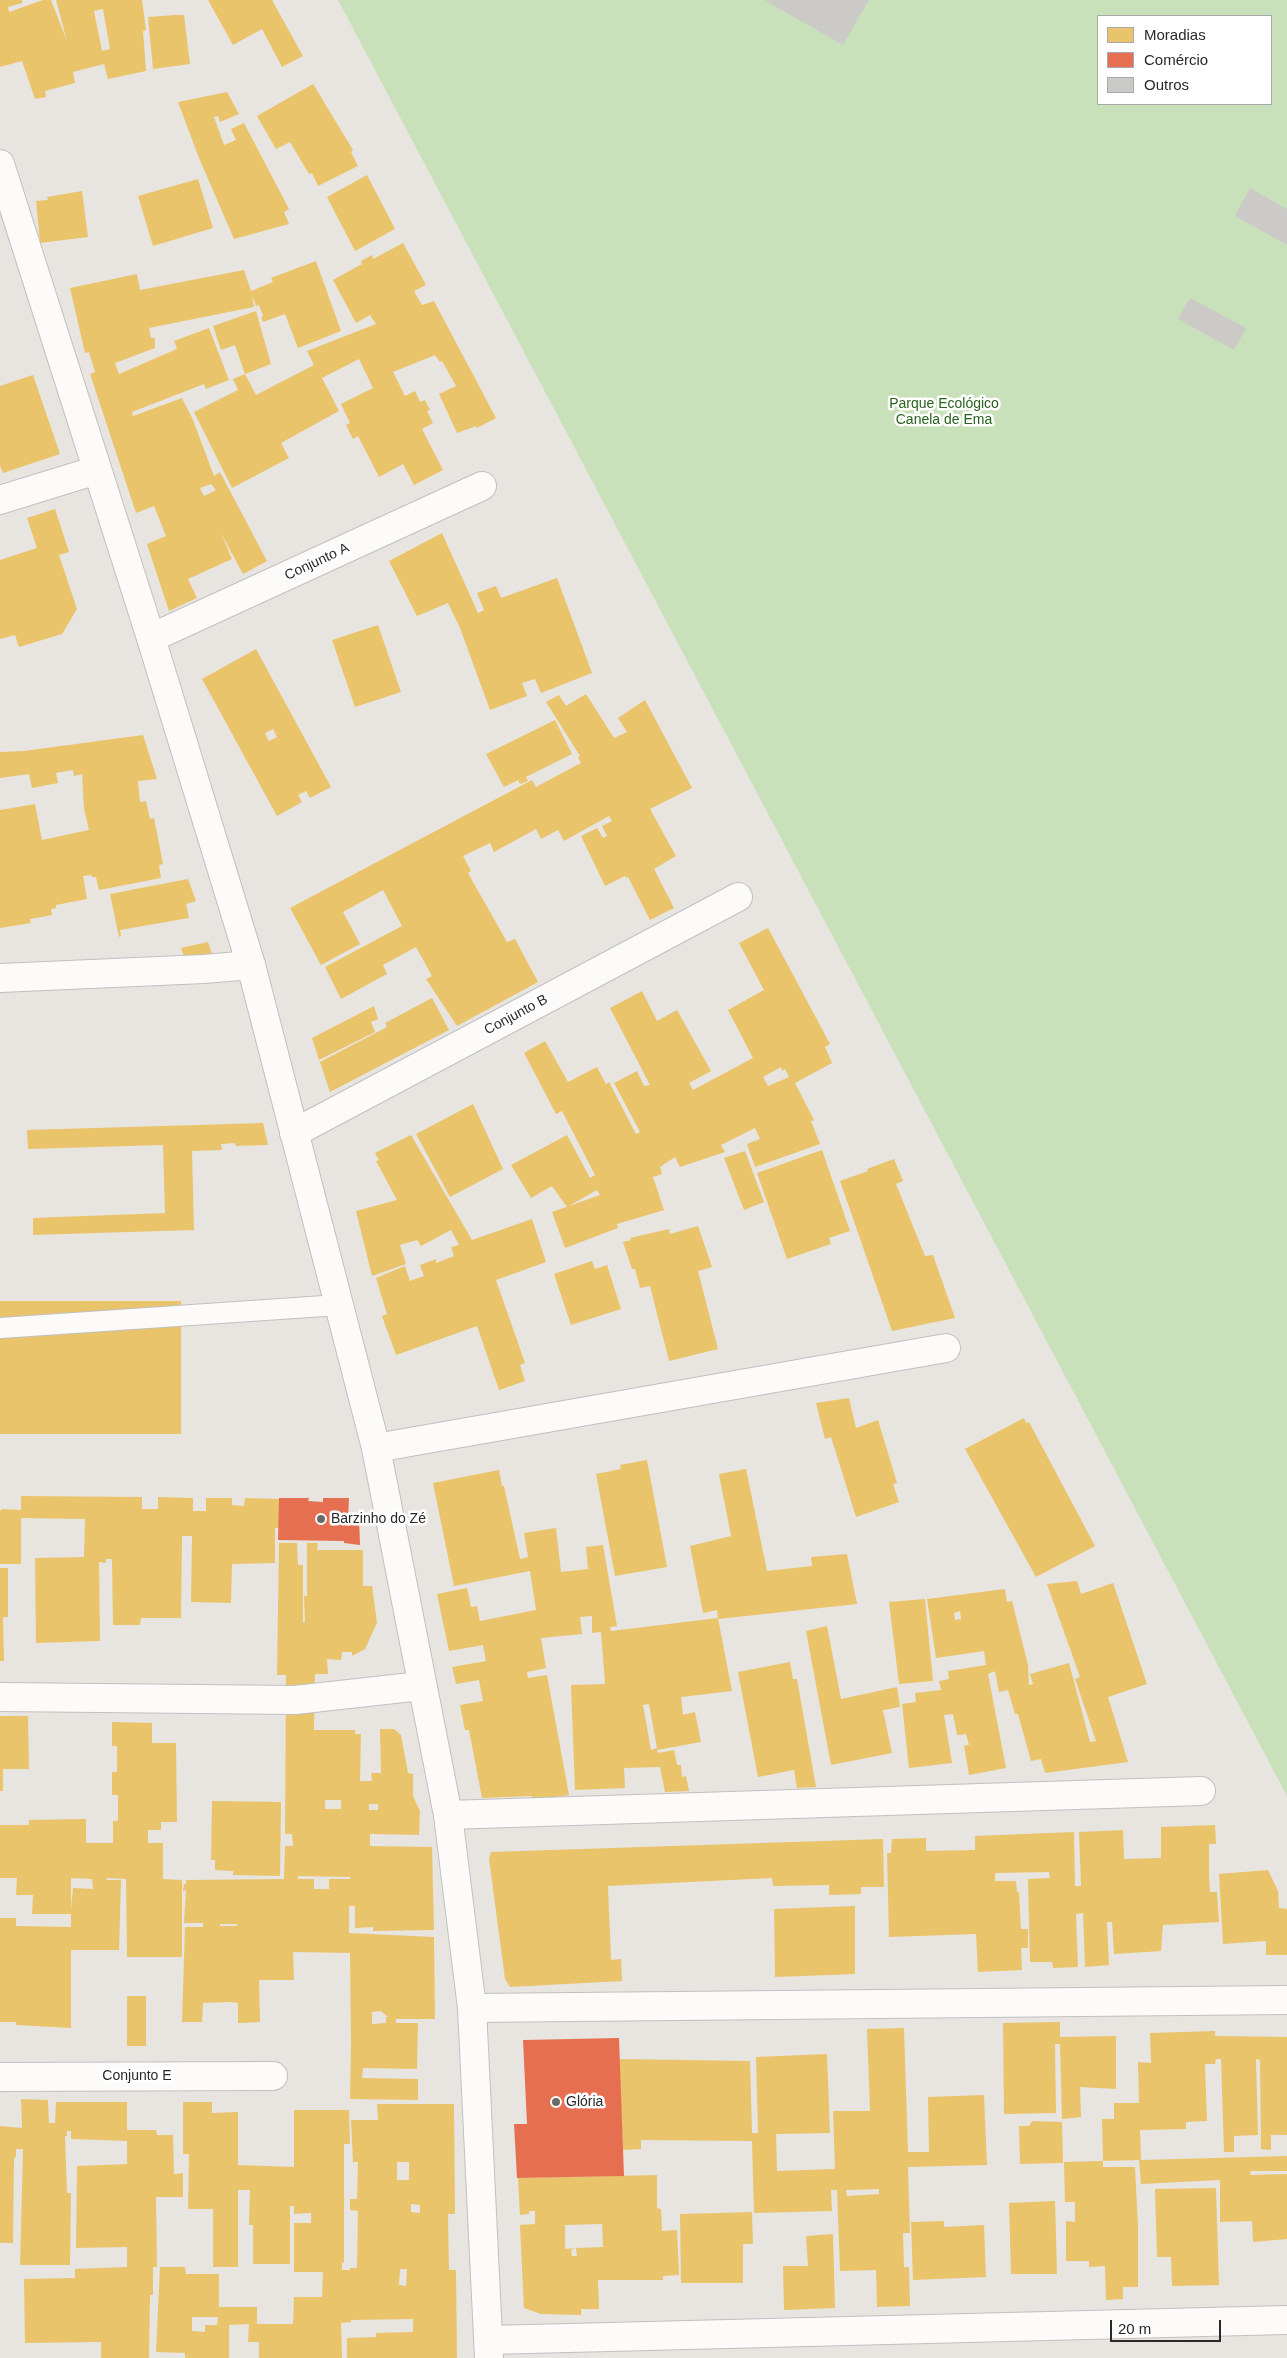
<!DOCTYPE html>
<html>
<head>
<meta charset="utf-8">
<style>
	body { margin:0 }
	#map { position:relative; width:1287px; height:2358px; overflow:hidden; background:#e8e4e0; font-family:Arial,sans-serif }
	canvas { display:block }
	.legend { position:absolute; left:1097px; top:15px; width:175px; height:90px; box-sizing:border-box; background:#fff; border:1px solid #a9a9a9; margin:0; padding:6px 9px; list-style:none; font-size:15px; color:#292929 }
	.legend li { display:flex; align-items:center; gap:10px; height:25px }
	.legend b { width:25px; border:1px solid #a9a9a9 }
	.scale { position:absolute; left:1110px; top:2320px; width:111px; height:22px; box-sizing:border-box; border:2px solid #292929; border-top:0; padding-left:6px; font-size:15px; line-height:18px; white-space:nowrap; color:#292929; -webkit-text-stroke:4px #fff; paint-order:stroke }
</style>
</head>
<body>
<div id="map">
<canvas width="1287" height="2358"></canvas>
<ul class="legend">
<li><b style="height:14px;background:#e9c46a"></b>Moradias</li>
<li><b style="height:14px;background:#e76f51"></b>Comércio</li>
<li><b style="height:14px;background:#cccac7"></b>Outros</li>
</ul>
<div class="scale">20 m</div>
</div>
<script>
const ctx = document.querySelector('canvas').getContext('2d');
ctx.lineJoin = 'round';
function paint(path, color) { ctx.fillStyle = color; ctx.fill(path, 'evenodd'); }
function trace(path, color, width, dash) { ctx.strokeStyle = color; ctx.lineWidth = width; ctx.lineCap = dash ? 'butt' : 'round'; ctx.setLineDash(dash || []); ctx.stroke(path); }
function write(font, color, halo, rows, align = 'center') {
  ctx.font = font + ' Arial,sans-serif'; ctx.lineWidth = 5; ctx.setLineDash([]); ctx.textBaseline = 'middle'; ctx.strokeStyle = halo; ctx.fillStyle = color; for (const [text, x, y, turn = 0] of rows) {
    ctx.save(); ctx.translate(x, y); ctx.rotate((+turn || 0) * Math.PI / 180); ctx.textAlign = isNaN(turn) ? turn : align; if (halo) ctx.strokeText(text, 0, 0); ctx.fillText(text, 0, 0); ctx.restore();
  }
}
const green = new Path2D(`
	M338,0H1287V1796ZM1098,16H1271V104H1098Z`);
const homes = new Path2D(`
	M0,0H22V3L8,7L9,12L43,0H51L67,41L56,0H142L146,30L143,31L146,71L108,79L104,64L73,72L75,83L45,91L46,97L35,99L22,61L0,67ZM103,9L110,49L102,51L94,11Z
	M208,0H272L303,56L282,67L262,29L233,45Z
	M175,15H184L190,64L153,69L148,17Z
	M313,84L353,150L351,152L358,166L318,186L312,173L309,174L290,142L276,149L257,116Z
	M227,92L239,114L220,122L218,116L214,117L224,145L236,140L231,129L244,123L289,209L284,212L289,224L234,239L199,158L178,102Z
	M367,175L395,229L355,251L327,197Z
	M198,179L213,228L153,246L138,196Z
	M82,191L88,237L40,243L36,201L48,200L47,197Z
	M403,243L426,285L414,291L422,305L434,301L496,418L477,428L476,426L457,433L439,394L456,386L442,361L440,362L435,355L393,372L405,396L415,391L420,402L425,400L430,410L427,411L433,423L422,429L443,470L414,485L403,464L379,477L358,436L353,439L346,425L350,423L341,404L373,388L359,359L322,378L339,411L281,443L289,458L232,488L194,412L238,390L233,379L245,374L235,345L221,350L213,326L256,311L271,364L245,374L256,395L314,365L307,351L376,324L370,315L356,323L333,280L362,264L361,261L372,255L373,259Z
	M316,261L341,331L298,348L285,314L263,322L261,317L263,316L259,305L256,306L252,295L254,307L149,328L151,338H155V348L115,363L119,374L177,349L174,341L209,328L229,380L206,389L204,384L132,412L133,416L182,398L193,420L214,476L220,472L267,561L243,574L221,533L232,559L188,579L197,598L169,611L147,544L166,536L154,506L136,513L90,374L95,372L89,352L85,353L70,288L137,274L140,290L244,270L251,291L273,282L271,278ZM211,484L216,490L204,496L200,488Z
	M33,375L60,454L3,473L0,466V386Z
	M55,509L69,552L59,555L77,609L62,634L19,647L15,635L0,639V560L37,548L27,518Z
	M442,533L478,613L484,610L477,593L496,586L501,598L557,578L592,673L541,693L535,679L522,683L527,696L490,710L460,628L448,603L417,616L389,561Z
	M378,625L401,692L355,707L332,640Z
	M256,649L331,787L310,798L306,791L298,795L302,802L277,816L202,679ZM273,729L277,737L269,741L265,733Z
	M586,694L614,738L627,732L618,718L645,700L692,788L650,809L676,856L654,869L674,908L650,920L628,877L626,878L625,876L605,886L581,836L597,828L603,838L607,836L602,826L612,821L609,816L564,841L558,830L541,839L536,829L494,852L490,843L463,856L471,871L468,873L507,942L515,939L538,982L457,1026L426,979L432,976L416,947L383,965L387,974L341,999L325,967L402,926L383,890L343,912L360,944L321,965L290,908L532,780L536,787L581,763L578,757L580,756L546,702L559,695L566,706Z
	M555,720L572,754L526,777L528,781L520,784L518,780L504,787L486,754Z
	M143,735L157,779L138,781L140,802L146,801L150,819L154,818L163,864L159,865L161,878L99,890L96,877H92L91,875L83,876L87,899L56,905V908L51,909L52,915L30,919L31,923L0,928V810L35,804L42,840L89,830L84,809L82,774L74,776L73,770L56,773L58,783L32,788L29,774L0,778V752L24,751Z
	M188,879L196,901L186,904L189,918L120,930L121,936L119,937L110,894Z
	M768,928L830,1044L825,1047L832,1063L795,1083L814,1120L811,1121L820,1144L755,1167L747,1144L760,1139L755,1128L721,1145L725,1152L680,1167L675,1157L660,1167L662,1174L653,1177L664,1210L617,1224L618,1228L565,1248L552,1212L600,1195L597,1190L567,1207L552,1186L531,1198L511,1165L567,1135L590,1178L595,1175L562,1111L556,1114L524,1053L545,1041L568,1082L597,1067L606,1084L609,1082L636,1134L640,1132L614,1083L637,1071L644,1086L650,1085L610,1008L642,991L657,1021L677,1010L711,1071L689,1083L693,1090L753,1058L728,1010L764,990L739,943ZM781,1067L782,1071L785,1069L789,1077L768,1086L763,1077Z
	M208,942L213,957L186,962L181,948Z
	M432,998L449,1030L330,1092L320,1062L387,1027L385,1023Z
	M374,1006L378,1019L371,1022L375,1032L319,1060L312,1038Z
	M473,1104L503,1169L450,1197L416,1134Z
	M263,1123L268,1145L236,1146L235,1143L221,1144L222,1150L192,1151L194,1230L33,1235V1218L165,1213L163,1145L28,1149L27,1130Z
	M411,1135L472,1240L532,1219L546,1262L496,1280L525,1363L520,1365L525,1381L499,1390L477,1326L396,1355L382,1316L387,1314L376,1278L405,1266L410,1281L424,1276L420,1265L436,1259V1263L454,1256L451,1247L459,1245L451,1230L421,1246L417,1240L400,1245L406,1264L372,1276L356,1211L397,1200L376,1161L379,1160L375,1153Z
	M822,1150L850,1231L829,1238L831,1244L787,1259L757,1173Z
	M745,1151L764,1202L744,1210L724,1158Z
	M894,1159L903,1181L896,1184L925,1256L933,1255L955,1318L892,1331L840,1181L868,1171L867,1169Z
	M698,1226L712,1267L698,1271L718,1349L669,1361L650,1286L640,1288L635,1269H632L623,1242L631,1240L630,1238L669,1229L670,1234Z
	M592,1261L595,1269L607,1265L621,1309L571,1325L554,1274Z
	M0,1301H181V1434H0Z
	M849,1398L856,1428L878,1420L897,1483L893,1484L899,1502L856,1517L831,1437L825,1439L816,1403Z
	M1024,1418L1026,1423L1029,1422L1095,1546L1036,1577L965,1449Z
	M647,1460L667,1567L615,1576L596,1474L621,1469L620,1465Z
	M746,1469L767,1571L812,1566L811,1557L847,1554L857,1604L718,1619L717,1610L703,1613L690,1546L731,1536L719,1474Z
	M499,1470L502,1486H504L520,1559L528,1557L524,1533L556,1528L561,1572L588,1569L586,1547L603,1545L617,1626L610,1627L611,1631L718,1618L732,1691L681,1697L683,1715L695,1712L701,1742L657,1750L658,1753L674,1750L677,1765H681L682,1777L686,1776L689,1791L665,1792L660,1767L624,1768L625,1788L575,1790L571,1685L605,1684L601,1632L592,1633V1616L580,1617L582,1634L541,1638L546,1668L527,1672L528,1678L547,1675L569,1795L532,1801V1796L482,1798L469,1730H465L460,1705L483,1701L479,1680L456,1684L452,1667L486,1661L483,1645L449,1651L437,1594L467,1588L471,1607L477,1606L480,1621L536,1610L530,1571L454,1586L433,1483ZM649,1704L657,1748L651,1750L643,1705Z
	M21,1496L142,1497V1509H158V1497L193,1498V1511H206V1498H232V1505L244,1506L245,1498L279,1499V1528H275V1563L232,1564L231,1603L191,1602L192,1536H182L181,1618H141L140,1625H113L112,1559H106V1563L99,1562L100,1641L36,1643L35,1558L84,1557L85,1519L21,1518V1564H0V1511L2,1509L21,1510Z
	M279,1543H297L298,1565H303V1623L305,1622L304,1596H307V1543H318L317,1550H363V1586H372L377,1623L365,1649L352,1656V1652H342L341,1660L327,1659L328,1674H315L314,1730H355V1734H361L360,1781H372L371,1773H381L380,1729H394L401,1735L408,1773L413,1774V1796L420,1811L419,1835L370,1834V1846L432,1847L434,1930L373,1931V1927L355,1928V1906H349V1933L434,1937L435,2019H396V2023H418L417,2069L363,2068L362,2078L418,2079V2100L350,2099L351,2045L350,1953L293,1952L294,1980H259L260,2022L238,2023V2003L230,2002L203,2003L202,2022H182L185,1927H203V1923H184L186,1890L183,1891L184,1884H186V1880L284,1879L285,1846H293L292,1834H285L286,1675H277ZM325,1800H341V1809H325ZM369,1804H378V1810H369ZM298,1876L350,1877V1879H329V1889H314V1879H298ZM220,1924H237V1926H220ZM381,2011L388,2017H386V2023L372,2024V2012Z
	M0,1568H8V1617H3L4,1661H0Z
	M1077,1581L1081,1594L1113,1583L1147,1684L1108,1697L1128,1762L1045,1773L1041,1759L1031,1761L1018,1714H1015L1008,1690L999,1692L995,1671L988,1674L1006,1768L969,1775L964,1746L969,1745L966,1734L957,1735L953,1714L944,1715L952,1763L909,1768L902,1704L916,1702L915,1693L941,1690L939,1681L949,1679L948,1671L986,1665L984,1651L936,1658L927,1599L1005,1589L1007,1602L1012,1601L1028,1665L1029,1685L1033,1684L1030,1674L1069,1663L1090,1742L1096,1741L1075,1679L1080,1677L1047,1584ZM960,1611L961,1619L955,1620L954,1613Z
	M925,1599L933,1681L899,1684L889,1602Z
	M827,1626L841,1699L897,1687L900,1707L883,1710L892,1753L831,1765L806,1631Z
	M790,1662L793,1679H797L816,1787L797,1788L794,1770L758,1777L738,1672Z
	M0,1716H28L29,1769H3V1791H0Z
	M112,1722L152,1723V1743H176L177,1822H161V1830H148V1843H163V1879L182,1880V1957H127L126,1879L107,1878L106,1880H121L119,1950H71V2028L16,2025V2022H0V1918H16V1926L71,1927V1914H32L33,1895H16L17,1878H0V1825H29V1820L86,1819V1843H113V1821H118V1795H112V1772H117V1746H112ZM71,1878L92,1879L93,1889L73,1888L71,1910Z
	M212,1801L281,1802L280,1876L233,1875V1871L215,1870V1860H211Z
	M1215,1825L1216,1844H1209V1874L1210,1892H1217L1219,1922L1163,1925L1161,1951L1114,1954L1112,1922H1107L1109,1965L1085,1967L1083,1913L1076,1914L1078,1967L1053,1968L1052,1962H1030L1028,1879L1050,1878L1049,1872L995,1873V1881H1016L1017,1892H1019L1021,1929H1028V1948H1021L1022,1970L978,1972L976,1934L889,1937L887,1853H891L892,1839L926,1838V1851L975,1850V1836L1074,1832L1075,1886H1081L1079,1832L1123,1830L1124,1859L1161,1858V1827Z
	M883,1839L884,1887H861V1894L829,1895V1885L773,1886L772,1878L608,1886L611,1960L621,1959L622,1981L510,1987L505,1979L489,1859L491,1852Z
	M1268,1870L1278,1891L1279,1908L1287,1909V1955H1266V1941L1223,1944L1219,1874Z
	M855,1906V1974L775,1977L774,1909Z
	M127,1996H146V2046H127Z
	M1060,2022V2037L1116,2036V2089L1080,2087L1081,2117L1062,2119L1060,2044H1055L1056,2113L1004,2114L1003,2023Z
	M904,2028L908,2152H929L928,2097L984,2095L987,2165L908,2167L910,2233H903L904,2267H909L910,2306L877,2307L876,2270L840,2271L837,2190H831L832,2211L754,2213L752,2141L641,2140V2149L623,2150L619,2059L750,2061L752,2133H758L756,2057L827,2054L830,2133L776,2134L777,2171L835,2169L833,2111H870L867,2029ZM879,2189V2194L847,2196L846,2190Z
	M1215,2031V2036L1287,2037V2135H1271V2150L1261,2149L1260,2060L1256,2059L1258,2135L1234,2136V2152H1224L1221,2059H1216L1215,2064H1205L1207,2121L1186,2122V2129L1140,2130L1141,2160L1287,2156V2171H1250L1251,2175L1287,2174V2239L1253,2242L1252,2221L1220,2222V2180L1141,2184L1139,2160L1103,2161V2167H1135L1138,2225V2287H1123V2299L1106,2300L1105,2266L1089,2267V2261H1066V2221L1075,2222V2202H1065L1064,2162L1103,2161L1102,2119H1114V2103H1139L1138,2062L1151,2063L1150,2033Z
	M21,2099L48,2100L49,2123H55L56,2102H127V2130H156L157,2135H173L174,2174L183,2173V2197H156L157,2267H153V2295H150L149,2358H101V2342L25,2343L24,2279L75,2278V2269L127,2267V2247L76,2248L77,2166L127,2164V2141L71,2139V2131H67V2136H65L67,2193H71L70,2265H20L23,2149H16V2158L14,2157L13,2243H0V2126L22,2128Z
	M183,2102H212V2113L238,2112V2165L294,2167V2110H349L350,2144H344V2263L342,2262V2270H350V2268H357L358,2211L350,2210V2199H357L358,2162H353L351,2120H378L377,2104H454L455,2214H448L449,2270H456L457,2358H347V2338L376,2337V2333L413,2332V2319L351,2320V2322L341,2323L342,2358H259V2342H248L249,2324L229,2325V2358H185V2353L156,2352L160,2267H185L186,2274H219V2307H257V2324H293L294,2297H322L323,2272H294V2223H311V2213L294,2214V2206H290V2264H253V2225H249L250,2190H238V2267H213V2209H188L189,2154H183ZM397,2162H409V2180H397ZM411,2204L420,2205V2213L411,2212ZM400,2269H407L406,2286L399,2285ZM192,2317H218L217,2325H205V2332L192,2331Z
	M1032,2121L1062,2122L1063,2163L1020,2164L1019,2126H1029Z
	M657,2175V2208L661,2209L662,2231L677,2230L679,2275L663,2276V2280H598L599,2309H581V2315L541,2314L524,2308L520,2225L535,2224V2211H529V2214L520,2215L518,2178ZM602,2224L603,2247L576,2248L577,2256H572L571,2250L575,2248L565,2249V2225Z
	M1216,2188L1219,2285L1172,2286L1171,2257H1157L1155,2189Z
	M1055,2201L1057,2274H1011L1009,2203Z
	M752,2212L753,2244H743V2283H681L680,2214Z
	M944,2221V2227L984,2225L986,2277L913,2280L911,2222Z
	M833,2234L835,2308L784,2310L783,2266H808L806,2236Z`);
const shops = new Path2D(`
	M279,1498H309L308,1501L323,1502V1498H349L348,1519L359,1517L360,1545L344,1543V1541L278,1540Z
	M619,2038L624,2176L517,2178L514,2124H527L523,2040Z`);
const building = new Path2D(`
	M764,0H869L843,45Z
	M1250,188L1287,209V245L1235,216Z
	M1190,298L1246,328L1234,350L1178,319Z`);
const service = new Path2D(`
	M0,1328L339,1305`);
const minor = new Path2D(`
	M0,500L97,470
	M151,638L482,486
	M0,978L204,969L251,965
	M294,1133L738,897
	M376,1448L946,1348
	M0,1697L295,1700L421,1686
	M448,1815L1201,1791
	M472,2008L1287,2000
	M0,2077L273,2076
	M489,2340L1287,2320`);
const tertiary = new Path2D(`
	M0,164L151,638L251,965L376,1448L448,1815L472,2008L489,2358`);
const markers = [
	[321,1519,5,"#6c6a69"],
	[556,2102,5,"#6c6a69"]
];
const parkNames = [
	["Parque Ecológico",944,404],
	["Canela de Ema",944,420]
];
const streetNames = [
	["Conjunto A",317,562,-25],
	["Conjunto B",516,1015,-28],
	["Conjunto E",137,2076]
];
const poiNames = [
	["Barzinho do Zé",331,1519],
	["Glória",566,2102]
];
paint(green, '#c9e1ba');
paint(homes, '#e9c46a');
paint(shops, '#e76f51');
paint(building, '#cccac7');
trace(service, '#c1c0c1', 22);
trace(minor, '#c1c0c1', 30);
trace(tertiary, '#c1c0c1', 30);
trace(service, '#fcfbfa', 20);
trace(minor, '#fcfbfa', 28);
trace(tertiary, '#fcfbfa', 28);
for (const [x, y, r, color] of markers) { const dot = new Path2D(); dot.arc(x, y, r, 0, 2 * Math.PI); ctx.fillStyle = color; ctx.fill(dot); trace(dot, '#fff', 2); }
write('14px', '#29621e', '#fff', parkNames);
write('14px', '#292929', '#fff', streetNames);
write('14px', '#292929', '#fff', poiNames, 'left');
</script>
</body>
</html>
